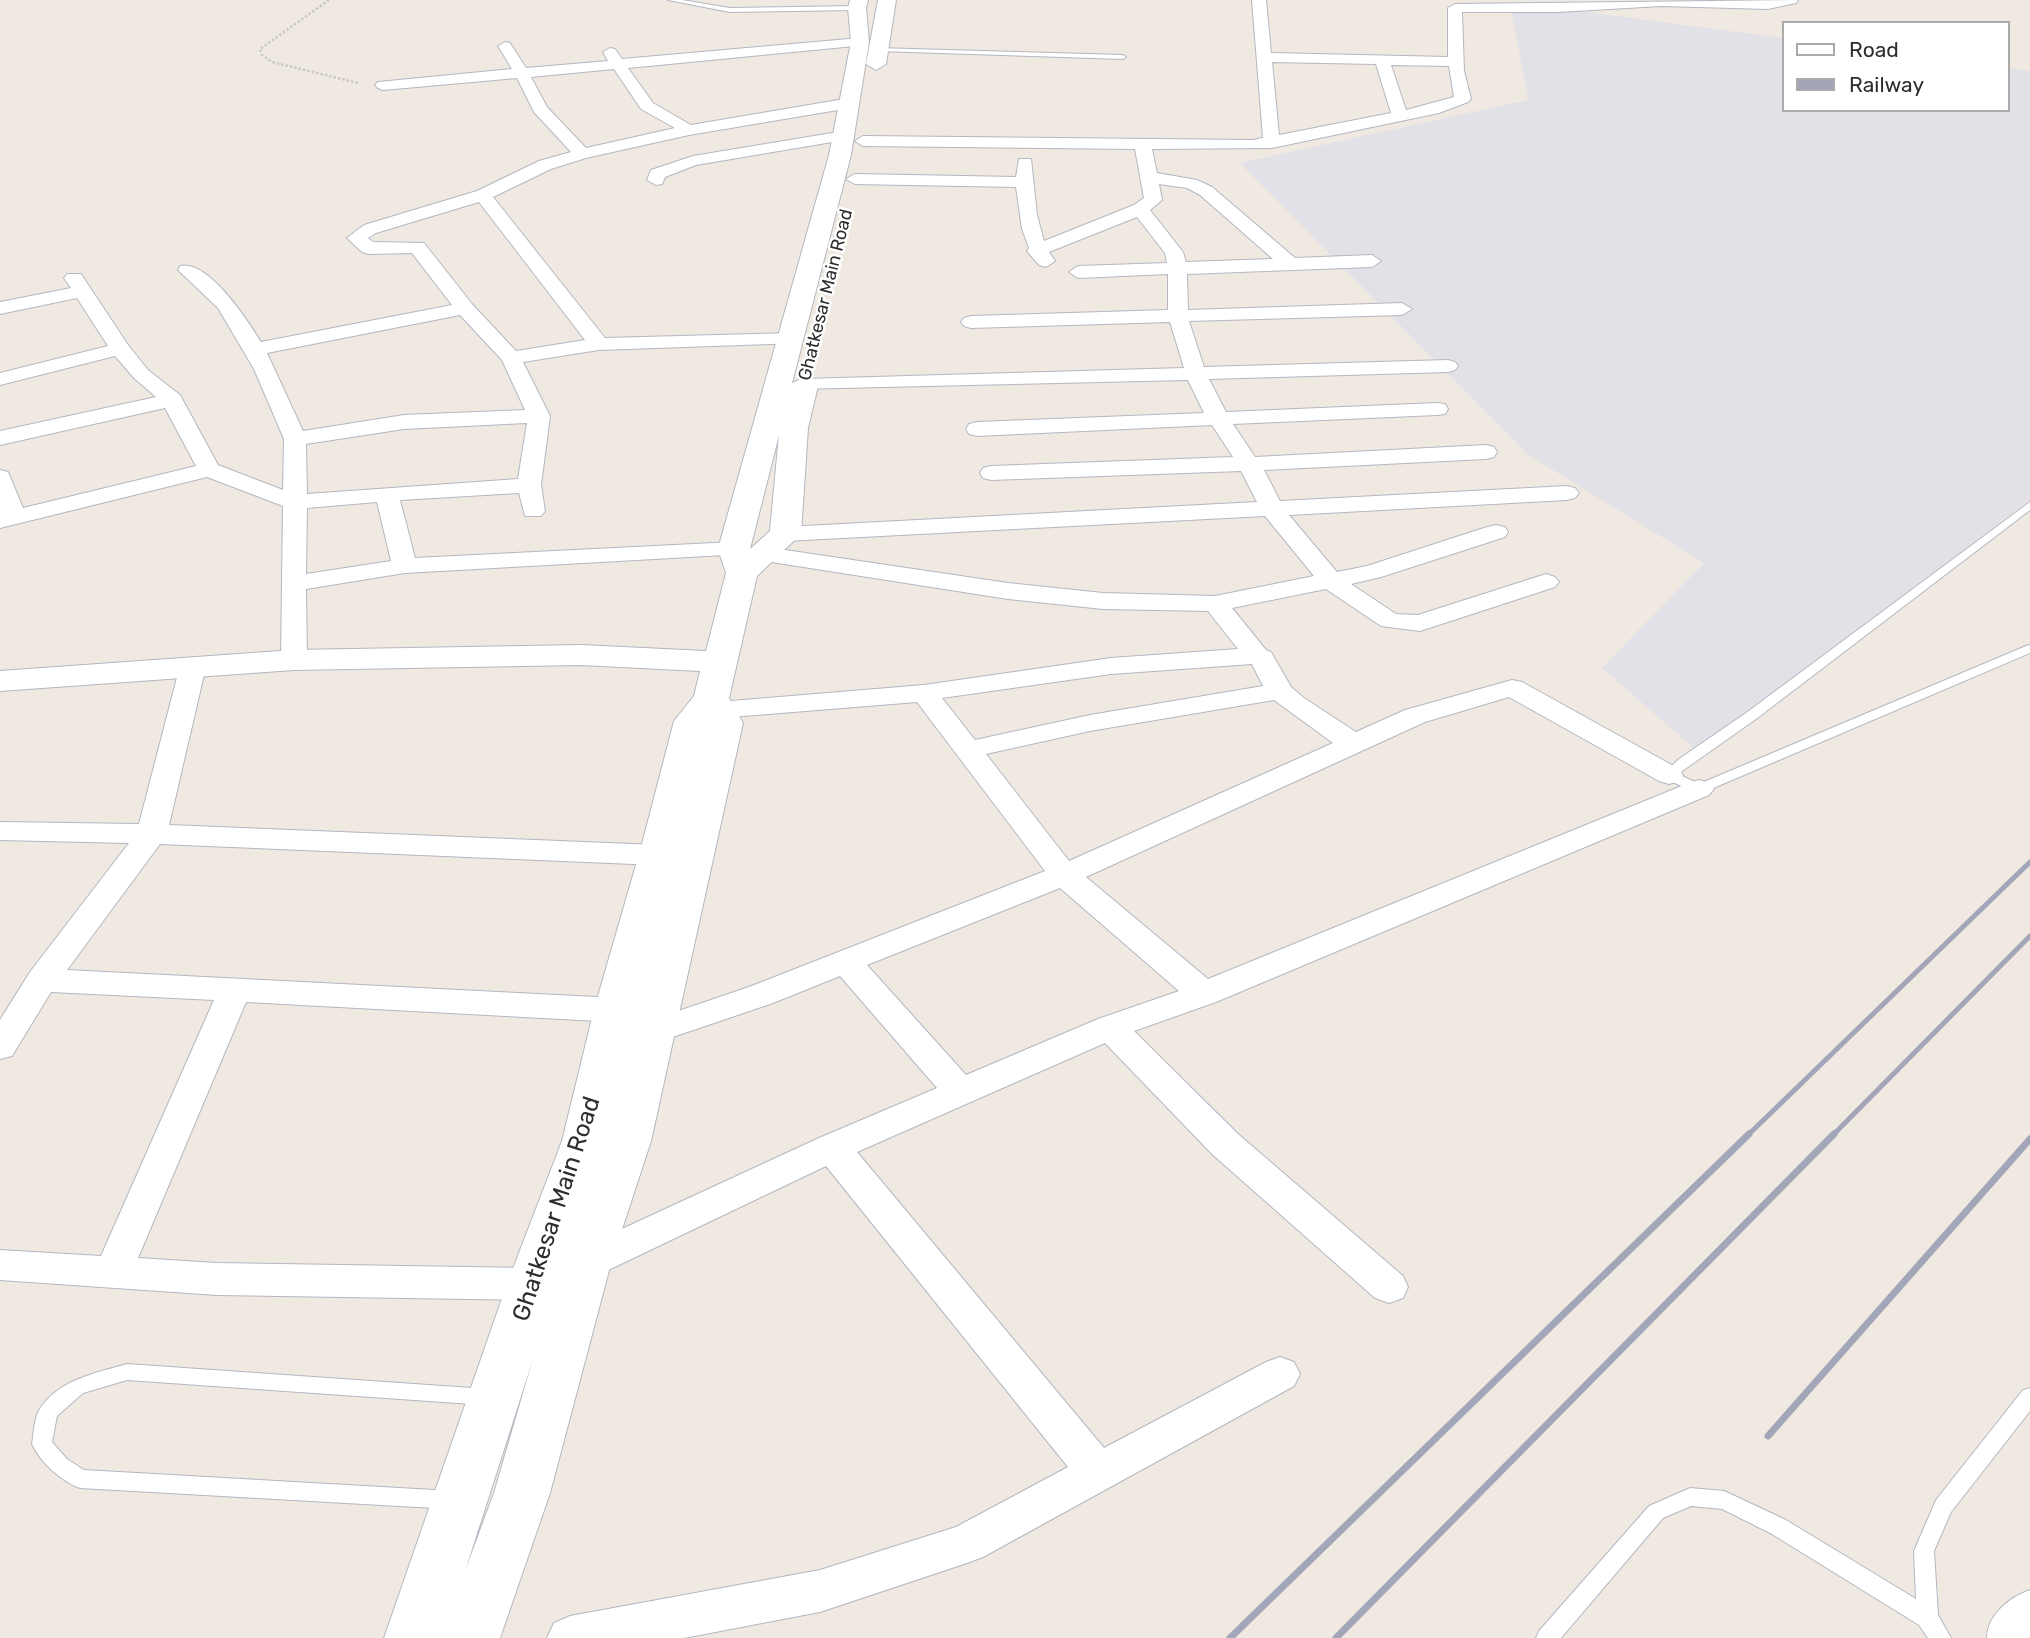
<!DOCTYPE html>
<html>
<head>
<meta charset="utf-8">
<style>
	body { margin:0 }
	#map { position:relative; width:2030px; height:1638px; overflow:hidden; background:#efe9e1; font-family:Rubik,sans-serif }
	canvas { display:block }
	.legend { position:absolute; left:1782px; top:21px; width:228px; height:91px; box-sizing:border-box; background:#fff; border:2px solid #ababab; margin:0; padding:9px 12px; list-style:none; font-size:21px; color:#2e2e2e }
	.legend li { display:flex; align-items:center; gap:14px; height:35px }
	.legend b { width:35px; border:2px solid #ababab }
</style>
</head>
<body>
<div id="map">
<canvas width="2030" height="1638"></canvas>
<ul class="legend">
<li><b style="height:9px;background:#fff"></b>Road</li>
<li><b style="height:9px;background:#a3a6b8"></b>Railway</li>
</ul>
</div>
<script>
const ctx = document.querySelector('canvas').getContext('2d');
ctx.lineJoin = 'round';
function paint(path, color) { ctx.fillStyle = color; ctx.fill(path, 'evenodd'); }
function trace(path, color, width, dash) { ctx.strokeStyle = color; ctx.lineWidth = width; ctx.lineCap = dash ? 'butt' : 'round'; ctx.setLineDash(dash || []); ctx.stroke(path); }
function write(font, color, halo, rows, align = 'center') {
  ctx.font = font + ' Rubik,sans-serif'; ctx.lineWidth = 5; ctx.setLineDash([]); ctx.textBaseline = 'middle'; ctx.strokeStyle = halo; ctx.fillStyle = color; for (const [text, x, y, turn = 0] of rows) {
    ctx.save(); ctx.translate(x, y); ctx.rotate((+turn || 0) * Math.PI / 180); ctx.textAlign = isNaN(turn) ? turn : align; if (halo) ctx.strokeText(text, 0, 0); ctx.fillText(text, 0, 0); ctx.restore();
  }
}
const industrial = new Path2D(`
	M1510,2L1783,38V110H2007V68L2030,71V500L1697,751L1602,668L1704,563L1527,454L1240,163L1528,100Z`);
const path = new Path2D(`
	M329,0L260,49L262,55L272,62L358,83`);
const lane = new Path2D(`
	M668,0H682L730,8L857,6L860,8L857,10L730,12Z
	M877,48L1123,55L1126,57L1123,59L879,51Z
	M2030,502V510L1756,719L1678,774L1699,784L2026,646L2030,645V653L1704,792H1694L1664,778L1662,775L1679,759L1746,713Z
	M127,1364L486,1389L493,1391L496,1397L493,1403L486,1405L127,1380L83,1393L57,1416L52,1442L67,1459L84,1470L452,1491L459,1494L462,1500L459,1506L452,1509L80,1488C61,1481 41,1463 32,1444C34,1433 34,1416 41,1407C61,1379 96,1373 127,1364Z
	M2030,1388V1411L1951,1512L1934,1551L1938,1615L1951,1638H1928L1919,1625L1772,1534L1722,1509L1691,1506L1663,1518L1561,1638H1536L1539,1631L1649,1506L1690,1488L1724,1491L1786,1520L1916,1599L1914,1551L1936,1500L2023,1390Z`);
const street = new Path2D(`
	M1252,0H1266L1271,53L1448,57V8L1455,4L1798,0L1796,3L1768,9L1661,6L1558,12H1462L1464,71L1471,99L1468,102L1439,113L1272,148L1152,149L1157,173L1197,180L1212,187L1295,258L1372,255L1381,261L1372,267L1187,274L1188,310L1402,303L1412,309L1402,315L1189,321L1204,367L1448,360L1455,362L1458,366L1455,370L1448,372L1209,379L1226,412L1437,403L1445,404L1448,409L1445,414L1437,415L1233,424L1255,457L1486,445L1494,447L1497,452L1494,457L1486,459L1264,470L1280,501L1567,486L1575,488L1579,493L1575,498L1567,500L1289,515L1337,572L1367,566L1487,527L1496,525L1505,527L1508,532L1505,537L1381,577L1351,584L1396,614L1418,615L1546,574L1555,577L1559,582L1555,587L1420,631L1381,626L1326,589L1232,608L1266,650L1271,652L1291,687L1304,698L1356,732L1405,710L1512,680L1522,682L1679,769L1683,775L1679,781L1669,784L1659,781L1509,697L1425,722L1086,877L1208,979L1689,783L1699,780L1709,783L1714,789L1709,795L1216,1002L1134,1031L1238,1134L1403,1276L1408,1287L1403,1298L1389,1303L1375,1298L1212,1154L1105,1043L857,1152L1104,1448L1266,1362L1280,1357L1294,1362L1300,1374L1294,1386L983,1557L967,1563L820,1612L684,1638H547L554,1623L570,1616L820,1570L956,1527L1068,1467L826,1166L600,1274L532,1300L217,1295L0,1280V1250L101,1256L214,1000L51,992L12,1056L0,1059V1020L30,972L129,843L0,840V822L139,824L180,666L184,660L193,658L202,660L206,666L169,825L657,845L668,848L672,855L668,862L657,865L160,844L67,970L616,998L628,1002L633,1010L628,1018L616,1022L246,1002L138,1258L217,1263L530,1268L572,1252L819,1138L937,1088L840,976L773,1003L664,1040L652,1044L640,1040L635,1032L640,1024L749,987L1045,871L917,702L719,718L709,716L705,710L709,704L719,702L924,685L1111,658L1238,649L1208,611L1103,609L1008,599L765,561L756,559L753,554L756,549L765,547L1008,583L1103,593L1215,596L1314,576L1265,516L785,541L776,539L773,534L776,529L785,527L1257,502L1241,471L991,480L983,478L980,473L983,468L991,466L1233,457L1212,425L977,436L969,434L966,429L969,424L977,422L1204,413L1188,380L797,389L793,385L797,381L804,379L1184,368L1170,322L971,328L964,326L961,322L964,318L971,316L1168,310V274L1078,278L1069,272L1078,266L1167,263L1165,253L1137,217L1049,252L1055,261L1046,267L1039,265L1027,251L1029,248L1022,229L1016,187L855,184L846,179L855,174L1016,177L1019,159H1031L1037,215L1044,241L1134,205L1144,198L1135,149L863,146L855,141L863,136L1253,140L1263,138ZM1272,62L1376,64L1391,113L1279,135ZM1391,65L1449,66L1454,97L1406,110ZM1159,184L1187,188L1200,195L1273,259L1186,262L1183,252L1150,210L1162,200ZM1252,664L1263,686L1090,715L975,740L942,698L1111,674ZM1274,700L1333,743L1069,861L986,754L1090,731ZM1060,888L1179,991L1098,1019L966,1075L867,965Z
	M860,38L865,39L867,42L865,45L628,68L653,103L691,125L850,98L858,103L850,108L689,135L586,158L551,169L493,197L605,338L792,333L799,335L802,339L799,343L599,350L523,362L550,416L541,485L545,511L541,516H525L519,493L400,500L415,558L734,542L743,544L746,549L743,554L405,573L306,589L307,660L303,666L294,668L285,666L281,660L283,506L207,477L0,528V470L8,472L23,508L196,466L165,408L0,445V431L156,397L134,378L115,356L0,385V373L108,346L77,298L0,314V302L71,288L64,278L67,274H81L128,345L148,370L180,395L218,465L283,490L284,439L254,369L218,308L178,270L180,266C208,259 248,321 261,342L452,305L412,253L369,254L362,252L347,238L364,225L477,191L539,161L571,152L534,112L517,78L383,90L378,88L375,85L378,82L512,69L498,46L505,42L510,43L526,68L608,61L603,52L610,48L615,49L622,59ZM614,69L641,109L675,128L586,148L547,107L531,77ZM479,202L585,340L516,351L472,304L424,243L373,242L368,238L376,233ZM460,315L502,360L525,410L404,415L303,431L267,353ZM527,423L518,479L307,494L306,444L404,429ZM377,502L391,561L306,574L307,508Z
	M844,131L852,136L850,139L696,165L665,177L662,184L656,185L647,180L651,170L693,156Z
	M2030,1590V1638H1987C1987,1615 2010,1597 2030,1590Z`);
const secondary = new Path2D(`
	M850,0H868L866,8L869,42L851,155L792,383L804,378L814,380L818,386L808,428L801,534L757,576L729,698L743,723L651,1141L611,1263L550,1493L500,1638H384L507,1284L562,1141L594,1010L642,844L674,721L694,696L700,671L581,665L294,670L0,691V671L294,650L581,645L706,651L726,573L718,549L829,155L851,42L848,8ZM779,435L770,531L750,549ZM533,1359L494,1493L465,1571Z
	M878,0H896L886,64L876,70L866,64Z`);
const railFar1 = new Path2D(`
	M1747,1136L2030,862
	M1832,1136L2030,936`);
const rail = new Path2D(`
	M1768,1436L2030,1139
	M1230,1638L1749,1134
	M1336,1638L1834,1134`);
const farStreetnames = [
	["Ghatkesar Main Road",826,295,-76]
];
const nearStreetnames = [
	["Ghatkesar Main Road",557,1209,-72]
];
paint(industrial, '#e3e1e8');
trace(lane, '#b4b7c1', 2);
trace(street, '#b4b7c1', 2);
trace(secondary, '#b4b7c1', 2);
trace(path, '#c9c9c9', 2.5, [2.5, 2]);
paint(lane, '#fff');
paint(street, '#fff');
paint(secondary, '#fff');
trace(railFar1, '#a3a6b8', 5);
trace(rail, '#a3a6b8', 7);
write('18px', '#2e2e2e', '#fff', farStreetnames);
write('24px', '#2e2e2e', '#fff', nearStreetnames);
</script>
</body>
</html>
